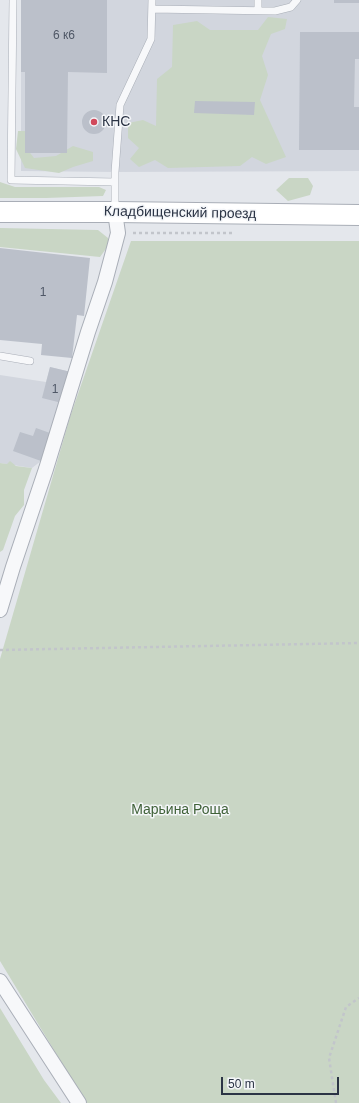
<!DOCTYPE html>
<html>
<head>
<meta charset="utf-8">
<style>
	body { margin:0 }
	#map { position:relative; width:359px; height:1103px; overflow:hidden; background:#e4e7ec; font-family:Helvetica,sans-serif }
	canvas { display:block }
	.scale { position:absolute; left:221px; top:1077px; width:118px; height:18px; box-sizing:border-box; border:2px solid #2b3445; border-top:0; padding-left:5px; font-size:12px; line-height:14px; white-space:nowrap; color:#2b3445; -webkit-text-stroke:3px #f4f6f9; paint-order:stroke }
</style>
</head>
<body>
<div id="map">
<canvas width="359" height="1103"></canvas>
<div class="scale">50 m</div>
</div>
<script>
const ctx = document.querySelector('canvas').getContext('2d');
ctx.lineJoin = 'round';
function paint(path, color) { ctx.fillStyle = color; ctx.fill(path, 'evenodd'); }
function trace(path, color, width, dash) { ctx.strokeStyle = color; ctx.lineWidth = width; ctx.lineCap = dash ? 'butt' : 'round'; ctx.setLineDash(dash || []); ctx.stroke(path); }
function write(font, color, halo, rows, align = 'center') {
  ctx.font = font + ' Helvetica,sans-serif'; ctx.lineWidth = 3; ctx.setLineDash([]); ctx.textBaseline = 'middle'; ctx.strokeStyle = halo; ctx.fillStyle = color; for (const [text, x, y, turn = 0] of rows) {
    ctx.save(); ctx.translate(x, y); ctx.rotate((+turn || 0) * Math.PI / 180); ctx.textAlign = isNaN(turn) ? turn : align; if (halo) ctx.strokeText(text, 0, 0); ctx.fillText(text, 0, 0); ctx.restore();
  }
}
const built = new Path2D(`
	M21,0H359V171L115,172L21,171Z
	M50,367L71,372L41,461L32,468L0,463V375L46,382Z`);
const green = new Path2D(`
	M268,17L287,19L285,29L271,34L262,56L268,75L260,100L286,157L266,164L252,157L240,166L168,168L155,160L139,167L130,159L139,148L128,138V123L143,120L156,126L157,79L172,67L173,25L197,21L210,30H258Z
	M18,131H29L27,149L34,158L56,156L73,146L93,152V161L73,167L59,173L25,168L16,149Z
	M289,178H308L313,186L310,195L288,201L276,190Z
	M0,181V182L15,187H99L106,190L103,196L46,198H0Z
	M0,228L98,230L108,238V246L100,257L0,247Z
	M131,241H359V1103H86L0,961V659L70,417Z
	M10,461L16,466L32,468L24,490V505L15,516L3,550L0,552V463L7,464Z
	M0,1008L44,1080L61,1103H0Z`);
const building = new Path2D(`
	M21,0H107V73L68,72L67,153H25V72H21Z
	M334,0H359V3H334Z
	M300,32H359V59H355L354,107H359V150H299Z
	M195,101L255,102L254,115L194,113Z
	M82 122a12 12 0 1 1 24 0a12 12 0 1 1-24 0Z
	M0,248L90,258L84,316L77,315L72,358L41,355L42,344L0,340Z
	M50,367L71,372L62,403L42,398Z
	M36,428L50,433L41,461L13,451L20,432L33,436Z`);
const path = new Path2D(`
	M133,233H232
	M0,650L359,643
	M336,1103L329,1058L346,1007L359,998`);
const lane = new Path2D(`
	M13,0L11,180L115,182
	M152,9L275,11L291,7L297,0
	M258,10V0
	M115,210V172L120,105L151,39L152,0
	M0,356L30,361`);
const street = new Path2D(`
	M0,610L13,567L46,469L88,332L105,282L118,233L115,212
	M0,981L79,1103`);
const secondary = new Path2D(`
	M0,212H115L359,215`);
const markers = [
	[94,122,4,"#d1495b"]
];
const numberNames = [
	["6 к6",64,36],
	["1",43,293],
	["1",55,390]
];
const poiNames = [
	["КНС",102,122]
];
const streetNames = [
	["Кладбищенский проезд",180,213,1]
];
const parkNames = [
	["Марьина Роща",180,810]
];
paint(built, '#d2d6de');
paint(green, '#c9d6c5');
paint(building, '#bbc0ca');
trace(lane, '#a9aeb7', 8);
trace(street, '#a9aeb7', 16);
trace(secondary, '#a9aeb7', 22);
trace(path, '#c2c5cb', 2.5, [3, 3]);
trace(lane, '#f7f8fa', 7);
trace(street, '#f7f8fa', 14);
trace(secondary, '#fff', 20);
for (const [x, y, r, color] of markers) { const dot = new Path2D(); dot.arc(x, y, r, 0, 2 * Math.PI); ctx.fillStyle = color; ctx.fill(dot); trace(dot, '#f4f6f9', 1.5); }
write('12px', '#4f5766', null, numberNames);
write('14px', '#2b3445', '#f4f6f9', poiNames, 'left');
write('14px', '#2b3445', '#f4f6f9', streetNames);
write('14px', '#3f6138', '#f4f6f9', parkNames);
</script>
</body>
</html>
